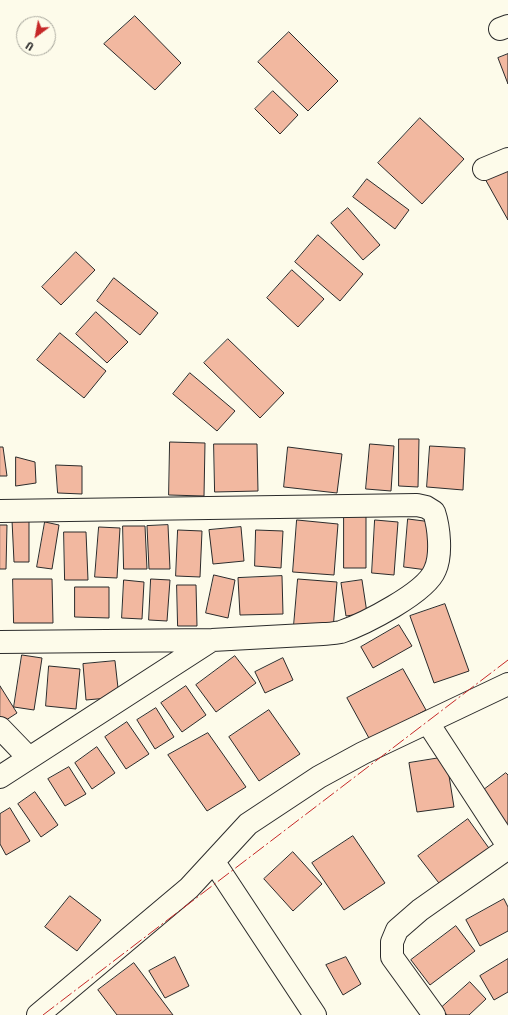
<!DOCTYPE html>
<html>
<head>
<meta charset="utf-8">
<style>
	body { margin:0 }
	#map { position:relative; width:508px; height:1015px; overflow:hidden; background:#fdfbea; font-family:"Fira Sans Condensed",sans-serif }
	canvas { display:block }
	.north { position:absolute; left:16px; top:16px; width:40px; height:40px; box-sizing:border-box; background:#fdfbea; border:1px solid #a9a89e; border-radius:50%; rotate:212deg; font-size:11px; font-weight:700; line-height:16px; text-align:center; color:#2b2b2b }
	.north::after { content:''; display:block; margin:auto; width:14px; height:18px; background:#c62828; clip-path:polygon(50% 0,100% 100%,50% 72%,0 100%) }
</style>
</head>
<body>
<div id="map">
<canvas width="508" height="1015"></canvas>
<div class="north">U</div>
</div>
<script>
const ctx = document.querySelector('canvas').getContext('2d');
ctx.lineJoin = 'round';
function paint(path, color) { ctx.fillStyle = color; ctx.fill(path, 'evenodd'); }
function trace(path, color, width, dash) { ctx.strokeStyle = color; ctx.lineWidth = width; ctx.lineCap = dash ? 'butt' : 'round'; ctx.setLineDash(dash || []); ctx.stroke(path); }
const building = new Path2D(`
	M135,16L181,63L155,90L104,44Z
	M289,32L338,81L308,111L258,62Z
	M508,54V84L498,58Z
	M273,91L298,115L280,134L255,109Z
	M420,118L464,159L422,204L378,163Z
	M508,166V220L484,177Z
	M367,179L409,210L395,229L353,197Z
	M348,208L380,245L363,260L331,223Z
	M318,235L363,274L340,301L295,262Z
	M76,252L95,270L61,305L42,287Z
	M292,270L324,299L298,327L267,298Z
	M114,278L158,313L140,335L97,301Z
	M96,312L128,342L107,363L76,334Z
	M60,333L106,371L84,398L37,360Z
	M228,339L284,393L260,418L204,363Z
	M190,373L235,411L217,431L173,394Z
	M399,439H419L418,487L399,486Z
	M170,442L205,443L204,496L169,495Z
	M214,444H257L258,491L215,492Z
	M370,444L394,446L391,491L366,489Z
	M430,446L465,448L463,490L427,487Z
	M0,447H3L7,476H0Z
	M288,447L342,454L337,493L284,487Z
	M16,457L35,462L36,483L16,486Z
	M56,465L82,466V494L58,493Z
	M344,516H366V568H344Z
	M29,519V562H14L12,520Z
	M408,519L432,522L427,570L404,567Z
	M297,520L338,524L334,575L293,572Z
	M375,520L398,522L394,575L372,573Z
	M45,522L59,525L52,569L37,567Z
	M0,525H7L6,569H0Z
	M168,525L170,569H149L147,526Z
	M123,526H145L147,569H124Z
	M99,527L120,528L117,578L95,577Z
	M241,527L244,561L213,564L209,530Z
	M178,530L202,531L200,577L176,576Z
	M256,530L283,531L281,568L255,566Z
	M64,532H86L88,580H65Z
	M214,575L235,580L228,618L206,613Z
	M282,576L283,614L240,615L238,578Z
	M13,579H52L53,623H14Z
	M151,579L170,580L167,621L149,620Z
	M298,579L337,582L333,629L294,625Z
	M124,580L144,582L142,619L122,618Z
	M362,580L367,613L346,616L341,583Z
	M177,585H196L197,626H178Z
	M75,587H109V618L75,617Z
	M445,604L469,671L434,683L410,616Z
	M399,625L412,646L373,668L361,647Z
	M22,655L42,658L34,710L14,707Z
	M235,656L256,683L216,712L196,685Z
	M283,658L293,680L265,693L255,672Z
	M115,661L119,697L86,700L83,664Z
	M49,666L80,669L76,709L46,706Z
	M403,669L426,710L370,740L347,698Z
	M0,686L17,713L0,724Z
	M186,686L206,715L182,732L161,703Z
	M156,708L174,737L155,749L137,720Z
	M269,710L300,754L259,781L229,737Z
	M127,722L149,754L126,769L105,737Z
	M208,733L246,787L207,811L168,755Z
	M97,747L115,773L92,789L75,763Z
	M446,757L454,807L417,812L409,763Z
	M69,767L86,794L65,806L48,779Z
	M506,773L508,775V838L477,795Z
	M35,792L58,825L41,837L18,804Z
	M10,808L30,841L6,855L0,844V814Z
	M468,819L491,851L442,887L418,856Z
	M353,836L385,883L344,910L312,863Z
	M293,852L322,884L293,911L264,879Z
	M70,896L101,920L77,951L45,927Z
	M504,899L508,907V931L480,946L466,920Z
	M456,926L475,951L430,985L411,960Z
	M175,957L189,986L165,998L149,971Z
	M346,957L361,984L343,995L326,965Z
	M508,959V992L494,1000L480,976Z
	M134,963L173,1015H117L98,990Z
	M470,982L486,999L469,1015H447L441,1008Z`);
const minor = new Path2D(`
	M500,29L508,26
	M484,169L508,159
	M0,511L417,505L426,507L434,512C439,527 442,555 435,570C426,593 364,624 341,632C335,633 329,634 323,634L212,640L0,642
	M428,723L508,846
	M0,728L29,758
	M0,777L212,640
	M214,862L315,1015
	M38,1015L189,888L248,824L319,777L363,753L508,684
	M434,1015L392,957V942L397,930L420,910L508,848`);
const power = new Path2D(`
	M43,1015L508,660`);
paint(building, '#f2b8a0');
trace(building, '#2b2b2b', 1);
trace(minor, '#2b2b2b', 24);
trace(minor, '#fdfbea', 22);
trace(power, '#c62828', 1, [14, 3, 2, 3]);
</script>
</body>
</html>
